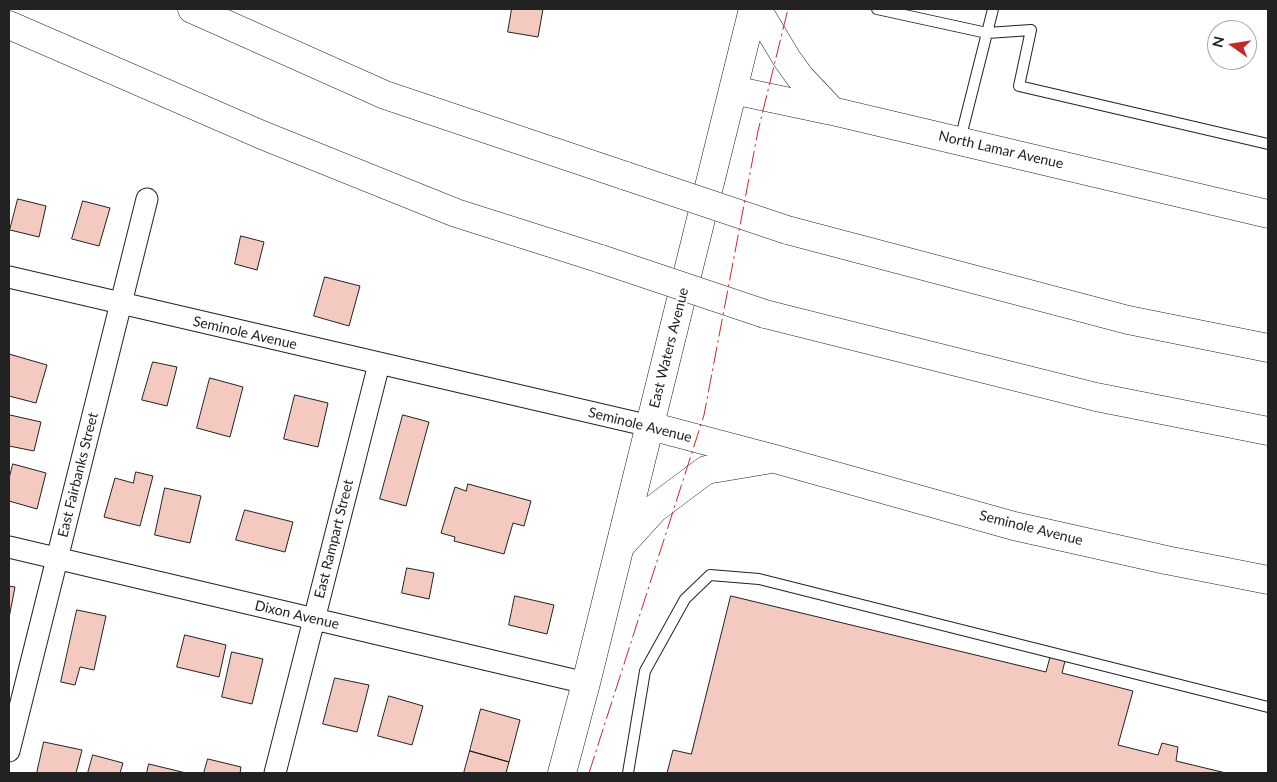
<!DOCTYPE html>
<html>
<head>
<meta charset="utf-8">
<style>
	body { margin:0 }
	#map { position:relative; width:1277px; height:782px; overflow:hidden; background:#fff; font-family:Lato,sans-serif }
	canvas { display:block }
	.frame { position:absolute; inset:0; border:10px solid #222; pointer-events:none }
	.north { position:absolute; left:1207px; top:20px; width:50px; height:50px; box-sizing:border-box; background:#fff; border:1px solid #a7a7a7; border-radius:50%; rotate:283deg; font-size:14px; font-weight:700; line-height:20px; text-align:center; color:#222 }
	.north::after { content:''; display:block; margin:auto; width:18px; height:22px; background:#c62828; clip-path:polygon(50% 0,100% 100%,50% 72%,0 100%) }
</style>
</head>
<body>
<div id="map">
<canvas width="1277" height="782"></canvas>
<div class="frame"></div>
<div class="north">N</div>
</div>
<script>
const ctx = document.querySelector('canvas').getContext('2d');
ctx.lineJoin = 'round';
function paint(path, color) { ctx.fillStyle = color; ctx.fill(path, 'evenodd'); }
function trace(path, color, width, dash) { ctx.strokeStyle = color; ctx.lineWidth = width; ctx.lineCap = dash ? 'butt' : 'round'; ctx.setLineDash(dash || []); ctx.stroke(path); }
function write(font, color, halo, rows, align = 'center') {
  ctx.font = font + ' Lato,sans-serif'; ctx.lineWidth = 4; ctx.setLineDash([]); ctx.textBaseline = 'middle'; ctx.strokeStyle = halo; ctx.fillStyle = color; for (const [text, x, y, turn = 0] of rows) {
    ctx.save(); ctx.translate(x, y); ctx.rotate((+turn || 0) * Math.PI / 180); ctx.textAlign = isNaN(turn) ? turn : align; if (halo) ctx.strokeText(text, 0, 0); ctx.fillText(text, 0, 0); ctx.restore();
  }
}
const building = new Path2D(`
	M512,9H543L538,37L508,32Z
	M18,199L46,206L39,237L10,230Z
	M83,201L110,208L99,246L72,239Z
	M241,236L264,242L257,270L235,264Z
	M325,277L360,286L349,326L314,316Z
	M9,354L47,365L36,403L9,396Z
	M153,362L177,367L167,406L142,400Z
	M210,378L243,387L230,437L197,428Z
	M295,395L328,403L318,447L284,439Z
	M10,415L41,422L34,451L9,446Z
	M403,415L429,422L406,506L380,499Z
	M13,464L46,473L37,509L9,501V479Z
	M136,472L153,476L140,526L104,517L115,478L133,483Z
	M468,484L531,501L524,526L513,523L504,554L454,541L455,537L441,533L455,487L466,491Z
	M165,488L201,496L190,543L155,535Z
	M245,510L293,522L285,552L236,540Z
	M407,568L434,573L429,599L402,593Z
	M9,586L15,587L9,618Z
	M515,596L554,605L547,634L509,625Z
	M731,596L1046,672L1050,657L1065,661L1062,673L1133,691L1118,745L1158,755L1162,743L1178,747L1176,761L1226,773H667L673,750L691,754Z
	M77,610L106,616L94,670L80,667L75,685L61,682Z
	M185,635L226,645L219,677L177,667Z
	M232,652L263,659L252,704L222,697Z
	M335,678L369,685L357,732L323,724Z
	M389,696L423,706L412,745L378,736Z
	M481,709L520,720L509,762L470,751Z
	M44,742L82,750L76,773H37Z
	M470,751L509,762L506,773H464Z
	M93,755L123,763L120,773H88Z
	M208,759L241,767L240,773H204Z
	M149,764L186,773H147Z`);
const lane = new Path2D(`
	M877,9L987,33L993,9
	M960,140L987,33L1031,30L1019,86L1268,144
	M628,773L645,671L685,599L710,575L759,579L1268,707`);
const street = new Path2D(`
	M9,277L650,426
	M9,547L586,683
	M9,751L147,199
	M275,773L379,364`);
const secondary = new Path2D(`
	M757,9L787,59L800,77L832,111
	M733,90L832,111L1268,214
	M650,426L775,459L1014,526L1166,560L1268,580
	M623,543L654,509L706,470L766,460
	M562,773L586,683L753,9`);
const highway = new Path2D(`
	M192,9L385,95L626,176
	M9,25L262,135L456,213L601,259
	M787,230L1128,320L1268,348
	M765,314L1096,397L1268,431`);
const highwayBridge = new Path2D(`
	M626,176L787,230
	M601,259L765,314`);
const power = new Path2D(`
	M589,773L704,415L758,131L788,9`);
const streetNames = [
	["North Lamar Avenue",1001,150,13],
	["Seminole Avenue",245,333,13],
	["East Waters Avenue",669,348,-76],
	["Seminole Avenue",640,425,14],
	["East Fairbanks Street",78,475,-76],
	["Seminole Avenue",1031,528,14],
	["East Rampart Street",334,539,-76],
	["Dixon Avenue",297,615,13]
];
paint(building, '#f3c9c0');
trace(building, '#222', 1);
trace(lane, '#222', 12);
trace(street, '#222', 23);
trace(secondary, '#222', 29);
trace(highway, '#222', 29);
trace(lane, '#fff', 10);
trace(street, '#fff', 21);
trace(secondary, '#fff', 28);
trace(highway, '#fff', 28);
trace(highwayBridge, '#222', 29, []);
trace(highwayBridge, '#fff', 28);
trace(power, '#c62828', 1, [18, 4, 2.5, 4]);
write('14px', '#222', '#fff', streetNames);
</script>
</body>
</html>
